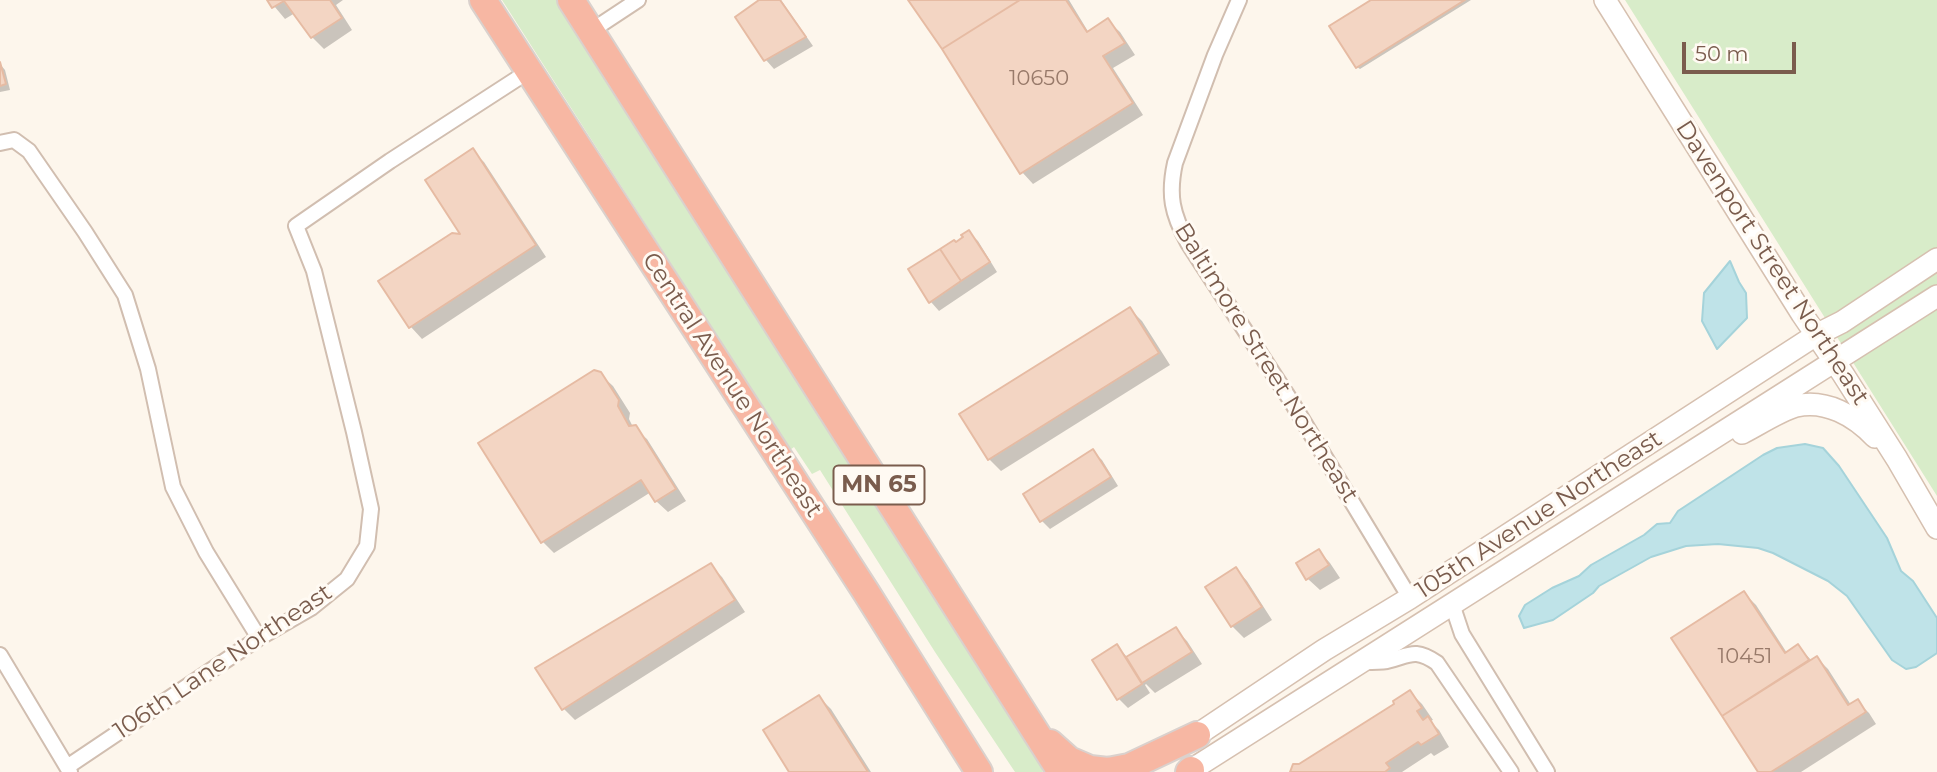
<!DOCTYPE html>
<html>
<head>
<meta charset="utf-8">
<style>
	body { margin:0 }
	#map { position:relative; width:1937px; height:772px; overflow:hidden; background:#fdf6ec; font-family:Montserrat,sans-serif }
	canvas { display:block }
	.scale { position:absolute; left:1682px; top:42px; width:114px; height:32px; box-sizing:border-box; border:4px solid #7a5c4d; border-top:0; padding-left:9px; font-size:21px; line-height:24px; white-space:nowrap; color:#7a5c4d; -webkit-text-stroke:5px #fffaf3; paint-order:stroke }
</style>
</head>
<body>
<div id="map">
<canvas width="1937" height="772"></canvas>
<div class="scale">50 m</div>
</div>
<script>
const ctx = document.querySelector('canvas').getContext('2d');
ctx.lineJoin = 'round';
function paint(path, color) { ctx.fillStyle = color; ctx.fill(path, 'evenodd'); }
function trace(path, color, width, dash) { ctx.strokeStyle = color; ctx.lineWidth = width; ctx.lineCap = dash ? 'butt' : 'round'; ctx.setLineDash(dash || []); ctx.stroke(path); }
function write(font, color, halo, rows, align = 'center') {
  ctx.font = font + ' Montserrat,sans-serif'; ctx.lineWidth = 6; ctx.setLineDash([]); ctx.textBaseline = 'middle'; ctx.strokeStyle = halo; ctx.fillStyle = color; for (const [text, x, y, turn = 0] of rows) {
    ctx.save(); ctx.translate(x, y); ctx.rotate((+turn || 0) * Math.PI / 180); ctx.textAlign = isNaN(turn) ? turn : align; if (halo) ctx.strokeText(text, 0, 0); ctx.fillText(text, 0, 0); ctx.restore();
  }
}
const green = new Path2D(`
	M502,0H556L1038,757L1043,772H1015L935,652L820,470L812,474L794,447L790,450Z
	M1625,0H1937V496Z`);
const water = new Path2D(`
	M1730,261L1739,282L1746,293L1747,318L1717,349L1702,321L1704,293Z
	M1805,444L1823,448L1839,466L1887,538L1901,571L1913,581L1937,618V653L1916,667L1906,669L1892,660L1847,596L1828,581L1773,553L1758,548L1718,544L1686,546L1651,557L1599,586L1593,593L1553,620L1524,628L1519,616L1525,605L1552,588L1579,576L1591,565L1644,535L1657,524L1670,523L1678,511L1763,455L1777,448Z`);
const shadow = new Path2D(`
	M269,0H343L336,5L352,30L324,49L312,37L295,13L285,19Z
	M762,0H781L813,46L774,69L766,60L738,17Z
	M910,0H1069L1089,33L1108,21L1120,32L1135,55L1113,68L1143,115L1033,184L1022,172L943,48Z
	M1374,0H1471L1360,69L1357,67Z
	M0,64L5,70L10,90L0,92Z
	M472,151L484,162L546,257L422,339L411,327L463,236Z
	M969,233L978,241L997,272L939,311L931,302L911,269L956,244Z
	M1130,309L1142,321L1170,365L1001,471L989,459Z
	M600,374L613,386L630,413L629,419L633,427L647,439L686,501L668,512L656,501L651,492L554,553L543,542Z
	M1093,452L1102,460L1118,486L1050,529L1042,521Z
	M1319,551L1330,563L1340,578L1320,590L1308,579Z
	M710,565L722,577L745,612L575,720L564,709Z
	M1236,569L1247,581L1272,620L1244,638L1232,626Z
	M1744,593L1756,605L1787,653L1798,646L1812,661L1817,658L1828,669L1851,705L1857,701L1869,713L1876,724L1801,772H1760L1673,639Z
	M1175,629L1187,641L1202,664L1155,693L1146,684L1145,685L1150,693L1128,708L1119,699L1094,660L1117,646L1128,658Z
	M1410,692L1422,704L1433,720L1430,721L1439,730L1449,747L1434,756L1431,753L1402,772H1292L1396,704Z
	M819,697L831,709L871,772H791Z`);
const building = new Path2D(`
	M267,0H330L342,18L311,38L284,1L272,8Z
	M759,0H780L806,37L764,61L735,17Z
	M908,0H1020L942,49Z
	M1020,0H1066L1087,32L1108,18L1125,43L1103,56L1133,103L1020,174L942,49Z
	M1371,0H1465L1356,68L1329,26Z
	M0,62L6,84L0,86Z
	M473,148L536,245L409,328L378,281L452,233L460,234L425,180Z
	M969,230L990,262L961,281L940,249L954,240L956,242L963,237L961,235Z
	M940,249L961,281L929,303L908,269Z
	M1130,307L1159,353L988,460L959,414Z
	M594,370L601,372L619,400L618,406L629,426L636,425L676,489L655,502L641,480L541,543L478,443Z
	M1093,449L1111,477L1040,522L1023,494Z
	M1319,549L1329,565L1306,580L1296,563Z
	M711,563L735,600L562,710L535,668Z
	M1236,567L1262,607L1231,627L1205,587Z
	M1744,591L1785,653L1798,644L1809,660L1722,716L1671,638Z
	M1176,627L1192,652L1142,683L1126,657Z
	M1117,644L1142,684L1117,700L1092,660Z
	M1817,656L1848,705L1858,699L1866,712L1771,772H1758L1722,716Z
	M1410,690L1422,708L1417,711L1423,720L1428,716L1439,734L1421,745L1418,742L1386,763L1390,768L1385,772H1290L1293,764H1299L1394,704L1393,701Z
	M819,695L868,772H789L763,730Z`);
const street = new Path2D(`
	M1239,0L1215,55L1175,163C1168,195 1172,214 1188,243L1291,401L1410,598
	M591,31L638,0
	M0,143L14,140L29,151L85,232L125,295L148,369L173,487L206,552L259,638
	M1452,604L1462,634L1547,772
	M0,655L70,772
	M1364,662C1371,662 1380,662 1387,661C1409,656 1414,647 1437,663L1511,772
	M67,767L259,638L311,608L347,579L367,546L371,509L354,432L314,271L296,226L390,161L529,71`);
const secondary = new Path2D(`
	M1605,0L1802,314L1843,374L1897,459L1937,528
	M1742,433C1758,425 1779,411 1796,406C1826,399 1855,416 1875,437
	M1185,743L1324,650L1410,598L1816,335L1842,322L1937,259
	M1188,772L1937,296`);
const highway = new Path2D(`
	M483,0L866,592L979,772
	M571,0L1061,772
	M1050,743L1069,760L1090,769L1108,771L1129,767L1197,735
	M1189,772L1191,770`);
const numberNames = [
	["10650",1039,79],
	["10451",1745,657]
];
const shields = [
	[879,485,91]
];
const shieldNames = [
	["MN 65",879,485]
];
const streetNames = [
	["Davenport Street Northeast",1772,263,57],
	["Baltimore Street Northeast",1266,363,58],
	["Central Avenue Northeast",732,385,57],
	["105th Avenue Northeast",1539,515,-33],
	["106th Lane Northeast",223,662,-34]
];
paint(green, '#d8ecc9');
paint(water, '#bfe3e8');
trace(water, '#a5d3da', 2);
paint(shadow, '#0003');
paint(building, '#f3d5c3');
trace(building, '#e6bba3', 2);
trace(street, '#d1beb0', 18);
trace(secondary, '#d6c0b0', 24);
trace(highway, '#dad1cd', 30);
trace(street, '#fff', 14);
trace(secondary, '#fff', 21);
trace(highway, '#f7b7a3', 26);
write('21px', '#987a6a', null, numberNames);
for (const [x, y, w] of shields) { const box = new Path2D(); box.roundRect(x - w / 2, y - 19.5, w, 39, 5); ctx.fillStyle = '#fffaf3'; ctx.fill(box); trace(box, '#7a5c4d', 2); }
write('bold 23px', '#7a5c4d', null, shieldNames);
write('24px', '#7a5c4d', '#fffaf3', streetNames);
</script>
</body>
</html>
